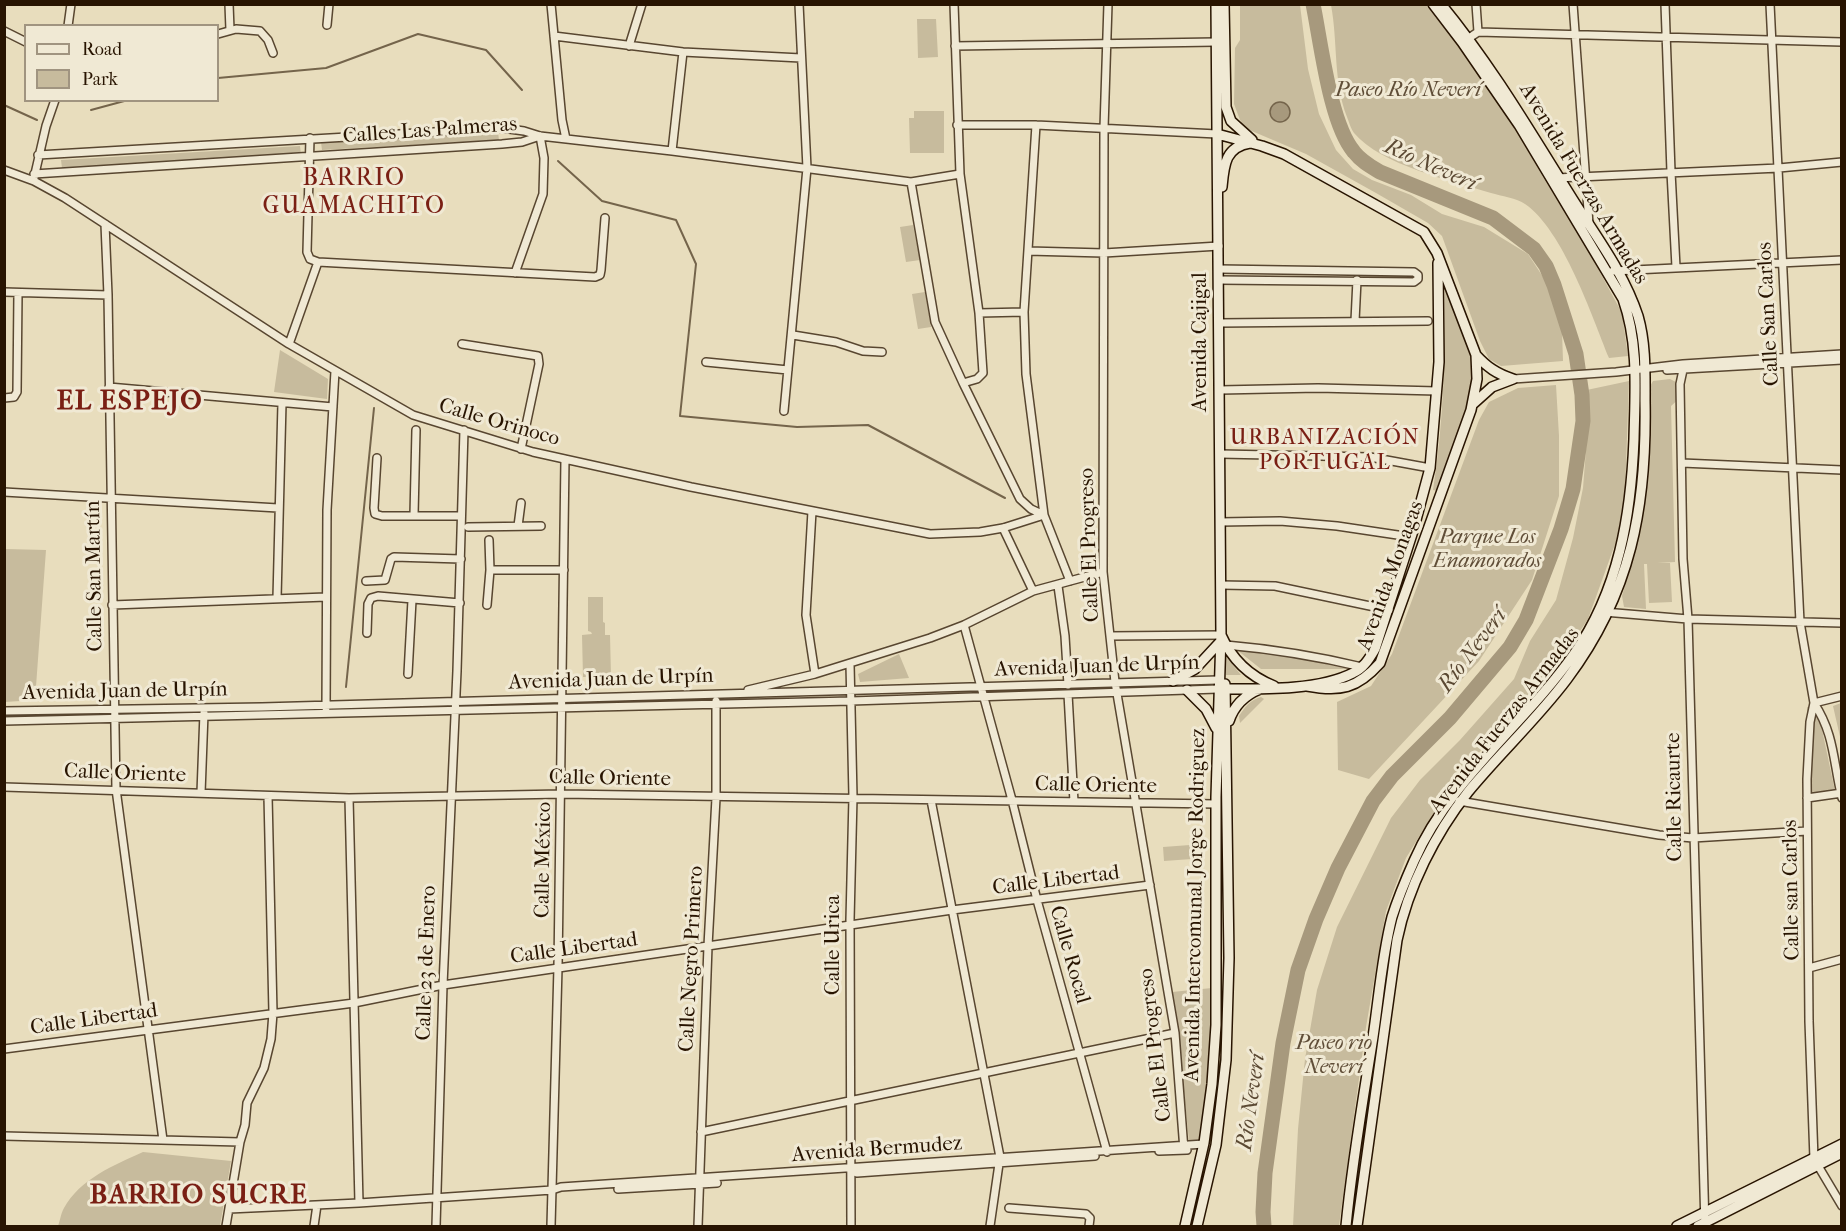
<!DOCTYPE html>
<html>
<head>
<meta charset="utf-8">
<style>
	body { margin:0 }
	#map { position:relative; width:1846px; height:1231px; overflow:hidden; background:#e8ddbd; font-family:"IM FELL French Canon",serif }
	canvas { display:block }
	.frame { position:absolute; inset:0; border:6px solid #281401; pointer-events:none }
	.legend { position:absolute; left:24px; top:24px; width:195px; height:78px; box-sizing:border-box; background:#f0e9d4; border:2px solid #a09480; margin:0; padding:8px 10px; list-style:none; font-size:18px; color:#281401 }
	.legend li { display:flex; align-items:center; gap:12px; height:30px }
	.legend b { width:30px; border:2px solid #a09480 }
</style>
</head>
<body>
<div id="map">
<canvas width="1846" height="1231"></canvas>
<div class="frame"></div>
<ul class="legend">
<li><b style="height:8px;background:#f0e9d4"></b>Road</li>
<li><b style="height:16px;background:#c7bb9d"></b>Park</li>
</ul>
</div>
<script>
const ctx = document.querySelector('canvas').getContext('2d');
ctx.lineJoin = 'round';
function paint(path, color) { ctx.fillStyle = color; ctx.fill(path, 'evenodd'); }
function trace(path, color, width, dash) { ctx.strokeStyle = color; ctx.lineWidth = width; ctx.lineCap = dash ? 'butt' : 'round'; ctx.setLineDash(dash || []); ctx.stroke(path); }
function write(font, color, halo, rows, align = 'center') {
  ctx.font = font + ' "IM FELL French Canon",serif'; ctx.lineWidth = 6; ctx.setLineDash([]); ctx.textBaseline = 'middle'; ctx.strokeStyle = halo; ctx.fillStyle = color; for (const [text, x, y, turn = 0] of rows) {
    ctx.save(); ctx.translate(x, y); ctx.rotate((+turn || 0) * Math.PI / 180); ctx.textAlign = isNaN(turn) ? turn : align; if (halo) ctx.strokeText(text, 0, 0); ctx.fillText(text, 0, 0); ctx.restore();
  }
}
const green = new Path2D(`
	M1240,5H1300L1308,69L1319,114L1336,150L1353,169L1372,180L1411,195L1442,214L1484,227L1528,254L1547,283L1562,331L1563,361L1501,366L1489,359L1480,341L1442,236L1428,223L1376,193L1306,154L1247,129L1240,120L1234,104L1235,48L1240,40Z
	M1331,5H1426L1455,42L1512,123L1543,177L1588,250L1622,313L1628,356L1609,358C1592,316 1563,230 1525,204C1517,198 1501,196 1491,193C1452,181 1381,165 1354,133C1351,129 1349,122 1347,117C1333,81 1338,42 1331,5Z
	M917,19H936L938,57L918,58Z
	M914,111H944V153H910L909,118H914Z
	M498,132L499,140L322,150L321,142Z
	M300,146L301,155L62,168L61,160Z
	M913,225L920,260L906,262L900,227Z
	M1445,286C1454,304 1470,342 1472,361C1477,403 1452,451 1438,491L1433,490C1444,421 1445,355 1445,286Z
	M925,292L931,327L918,329L912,294Z
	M280,350L328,379L327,399L274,392Z
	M1670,379L1680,384L1681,397L1671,406L1675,562L1657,563H1670L1672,602L1649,603L1647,564H1644L1646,609L1624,607L1622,596L1634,554L1644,505L1648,453L1649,388L1653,381Z
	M1629,381L1625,494L1618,536L1588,619L1561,660L1452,783L1406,858L1386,911L1366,1027L1339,1226H1293L1298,1129L1305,1059L1317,990L1337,927L1391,818L1420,780L1460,740L1514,679L1530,641L1556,600L1573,538L1583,488L1587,437L1582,391Z
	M1556,385L1559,436V496L1532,580L1479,661L1369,779L1338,770L1337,702L1371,686L1392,654L1479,420L1489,402L1518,388Z
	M5,549L46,550L35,700L5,702Z
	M588,597H603V622L605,623V635H610L611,677H583L582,635L592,634L591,632L588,631Z
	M1237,650L1275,653L1349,669H1261Z
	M899,654L909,678L860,682L858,674Z
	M1224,654L1241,675H1226Z
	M1261,697L1264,699L1240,723L1239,716C1245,707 1250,700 1261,697Z
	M1841,703H1842L1841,741L1833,706Z
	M1817,706L1835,791L1811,794L1807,707Z
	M1190,845L1192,859L1164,861L1163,847Z
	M1212,988L1210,1054L1200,1140L1189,1141L1178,1034L1172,992Z
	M143,1152L231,1161L220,1226H58C60,1221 61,1213 64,1208C80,1179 114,1165 143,1152Z`);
const water = new Path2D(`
	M1270 112a10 10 0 1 1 20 0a10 10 0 1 1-20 0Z`);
const stream = new Path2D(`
	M218,78L326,68L418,34L486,50L522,90
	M4,105L37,120
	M91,110L128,100
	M558,161L602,201L676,220L696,264L680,416L797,427L868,425L1005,498
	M346,687L374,408`);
const river = new Path2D(`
	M1264,1226L1263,1212L1265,1173L1283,1043L1298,970L1316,919L1338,868L1373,801L1392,776L1450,718L1510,647L1526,620L1561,529L1573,489L1583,421L1582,395L1576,354L1554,285L1546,266L1534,249L1493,218L1380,172C1370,166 1361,161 1354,152C1330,124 1321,43 1313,4`);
const street = new Path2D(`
	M229,4L230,30
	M551,4L562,120L566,139
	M954,4L960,174L979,313L983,373L977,379L963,383
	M1108,4L1104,128L1103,572L1115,682L1175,1033L1184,1150
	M1476,4L1478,32
	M1573,4L1589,224
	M1665,4L1671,172L1676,267
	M1770,4L1800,622L1814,703L1810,722L1807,779L1809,1021L1814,1159L1842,1206
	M327,25L329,4
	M68,26L71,4
	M4,31L26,42
	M218,34L236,29L260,31L268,40L273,53
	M554,36L683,52L801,58
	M1466,40L1478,32L1842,42
	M629,46L642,4
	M955,46L1216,42
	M957,125H1036L1217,134
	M1036,125L1024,312L1026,374L1044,515L1070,581
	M310,138L307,252L310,259L318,262L595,277L600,275L601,270L605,218
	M672,151L683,52
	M38,155L502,128L524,131L540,136L672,151L911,182L960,174
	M4,170L34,181L65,198L289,344L413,415L533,452L691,487L930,534L980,532L1003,528L1044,515
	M34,174L502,144L522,142L540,136
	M34,178L46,126L55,100
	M1556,178L1779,168L1842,162
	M911,182L935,322L963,383L1020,499L1031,509L1044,515
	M105,224L108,295L116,789L163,1140
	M1028,251L1104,253L1219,246
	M1219,269L1414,272L1418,275V279L1414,282L1219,280
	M1613,271L1842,260
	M515,273L543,194L544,158L540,136
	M4,292L108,295
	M979,313L1024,312
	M1355,321L1357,280
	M1219,323L1428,321
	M793,335L836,342L863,351L882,352
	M289,344L318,262
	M462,344L538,356L539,364L521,449
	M706,362L788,370
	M1667,370L1842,360
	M1683,370L1680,384L1683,559L1688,619L1705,1226
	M1513,379L1616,372L1683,364L1842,354
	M109,387L333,407
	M1220,390L1318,388L1437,391
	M4,398L14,397L17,392L18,293
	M784,411L807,168L799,4
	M1220,454L1370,457L1430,468
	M377,458L374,508L375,514L382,516H461
	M1682,463L1842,470
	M4,492L278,508
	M812,511L806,615L815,674
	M414,515L416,430
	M1220,522L1280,521L1337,526L1411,537
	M518,526L521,503
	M468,527L541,526
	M1003,528L1033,591
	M489,540L490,570
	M366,581L385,580L391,559L394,557L461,559
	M1221,585L1275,586L1389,610
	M1058,586L1065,636L1068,685
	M277,598L282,403
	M112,605L326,597
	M487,605L490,570H564
	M1604,612L1688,619L1842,623
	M964,625L1012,800L1037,900L1107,1152
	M367,633L368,604L371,598L378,596L460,603
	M1110,636L1221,635
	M1226,645C1272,649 1316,656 1362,667
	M850,664L853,797L850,920L851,1226
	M408,674L412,600
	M748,690L815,674L930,638L964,625L1033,591L1103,572
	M1068,694L1074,802
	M1842,696L1814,703C1835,735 1833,762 1842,798
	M326,708L327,510L335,371
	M4,711L262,707L1218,680
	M4,721L851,701L1218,689
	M4,787L349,798L562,794L1216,804
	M201,793L204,713
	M349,798L359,1203
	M1807,798L1842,793
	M931,800L1000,1157L990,1226
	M1459,801L1659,835L1693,838L1807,831
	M1809,968L1842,959
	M4,1049L354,1003L443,985L952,910L1150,885
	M701,1132L1175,1033
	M4,1136L240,1142
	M1159,1151L1187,1150
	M857,1173L1095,1156
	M618,1189L717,1183
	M1009,1208L1086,1214L1090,1218L1089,1226
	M229,1209L359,1203L552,1190L561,1187L1204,1144
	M226,1226L240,1142L245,1125L247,1103L264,1068L271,1039L273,1013L268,796
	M314,1226L317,1205
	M436,1226L443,985L457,671L464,430
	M551,1226L558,967L565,459
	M698,1226L708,946L716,798V701`);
const secondary = new Path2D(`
	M1224,4L1226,107L1231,121L1252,140
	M1217,134L1262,146L1284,154L1424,232L1437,253L1476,355L1477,379L1471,410L1380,663C1357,689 1340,692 1307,686
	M1222,187C1224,165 1225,147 1250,143
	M1476,355C1487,367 1497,374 1513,379
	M1473,404L1492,387L1513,379
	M1221,635C1232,660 1249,676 1274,686
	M1173,681L1195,669L1220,642
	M1218,689C1258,689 1318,691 1353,673C1364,668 1369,659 1375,649L1413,531L1430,468L1439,362L1438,263
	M1187,690L1206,709L1216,728
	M1229,721C1234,706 1245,695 1260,689
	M1185,1226L1204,1143L1212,1084L1216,1025V797L1221,635L1216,4
	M1197,1226L1216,1145L1226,1060L1229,958L1225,684
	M1346,1226C1352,1163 1363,1100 1373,1037C1379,997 1382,956 1392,917C1398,898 1406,879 1414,861C1449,780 1524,725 1574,654C1619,590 1631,515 1634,439C1635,392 1639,344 1623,299L1519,125L1462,42L1433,4
	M1357,1226L1397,940C1408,887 1435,834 1468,792C1500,753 1537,719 1567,679C1631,594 1647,506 1645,401C1645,373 1646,344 1638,316C1624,273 1597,238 1573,200C1531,133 1492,66 1441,4
	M1677,1226L1842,1144
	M1698,1226L1842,1153`);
const parkNames = [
	["Paseo Río Neverí",1408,91],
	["Parque Los",1487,538],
	["Enamorados",1487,562],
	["Paseo rio",1334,1044],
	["Neverí",1334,1068]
];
const streetNames = [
	["Calles Las Palmeras",430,131,-4],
	["Avenida Fuerzas Armadas",1583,184,59],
	["Calle San Carlos",1769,314,-93],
	["Avenida Cajigal",1201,342,-90],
	["Calle Orinoco",499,423,16],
	["Calle El Progreso",1090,545,-92],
	["Calle San Martín",95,576,-91],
	["Avenida Monagas",1391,576,-70],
	["Avenida Juan de Urpín",1097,667,-2],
	["Avenida Juan de Urpín",611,680,-2],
	["Avenida Juan de Urpín",125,692,-1],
	["Avenida Fuerzas Armadas",1505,721,-52],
	["Calle Oriente",125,774,2],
	["Calle Oriente",610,779,1],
	["Calle Oriente",1096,786,1],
	["Calle Ricaurte",1675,797,-91],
	["Calle México",544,860,-89],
	["Calle Libertad",1056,881,-7],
	["Calle san Carlos",1792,890,-91],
	["Avenida Intercomunal Jorge Rodriguez",1196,905,-89],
	["Calle Urica",834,945,-90],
	["Calle Libertad",574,949,-8],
	["Calle Rocal",1069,955,74],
	["Calle Negro Primero",692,959,-87],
	["Calle 23 de Enero",427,963,-88],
	["Calle Libertad",94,1020,-8],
	["Calle El Progreso",1156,1045,-97],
	["Avenida Bermudez",877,1150,-4]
];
const waterNames = [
	["Río Neverí",1430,166,24],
	["Río Neverí",1473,651,-53],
	["Río Neverí",1252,1102,-82]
];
const neighbourhoodNames = [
	["URBANIZACIÓN",1325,439],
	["PORTUGAL",1325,464]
];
const quarterNames = [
	["BARRIO",354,179],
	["GUAMACHITO",354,207]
];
const districtNames = [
	["EL ESPEJO",130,402],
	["BARRIO SUCRE",199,1196]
];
paint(green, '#c7bb9d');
paint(water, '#a7997d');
trace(water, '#74644b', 1.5);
trace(stream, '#74644b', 2);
trace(river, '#a7997d', 15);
trace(street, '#584630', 10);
trace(secondary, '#281401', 12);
trace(street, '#f0e9d4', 7);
trace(secondary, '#f0e9d4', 9);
write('italic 21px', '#604e38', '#f0e9d4', parkNames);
write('21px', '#281401', '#f0e9d4', streetNames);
write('italic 22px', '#5b4933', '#f0e9d4', waterNames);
ctx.letterSpacing = '1.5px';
write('22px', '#7a1f14', '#f0e9d4', neighbourhoodNames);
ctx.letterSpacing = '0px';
ctx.letterSpacing = '1.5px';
write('24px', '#7a1f14', '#f0e9d4', quarterNames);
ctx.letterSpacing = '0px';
ctx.letterSpacing = '1.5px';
write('bold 27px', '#7a1f14', '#f0e9d4', districtNames);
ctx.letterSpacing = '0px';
</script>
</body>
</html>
